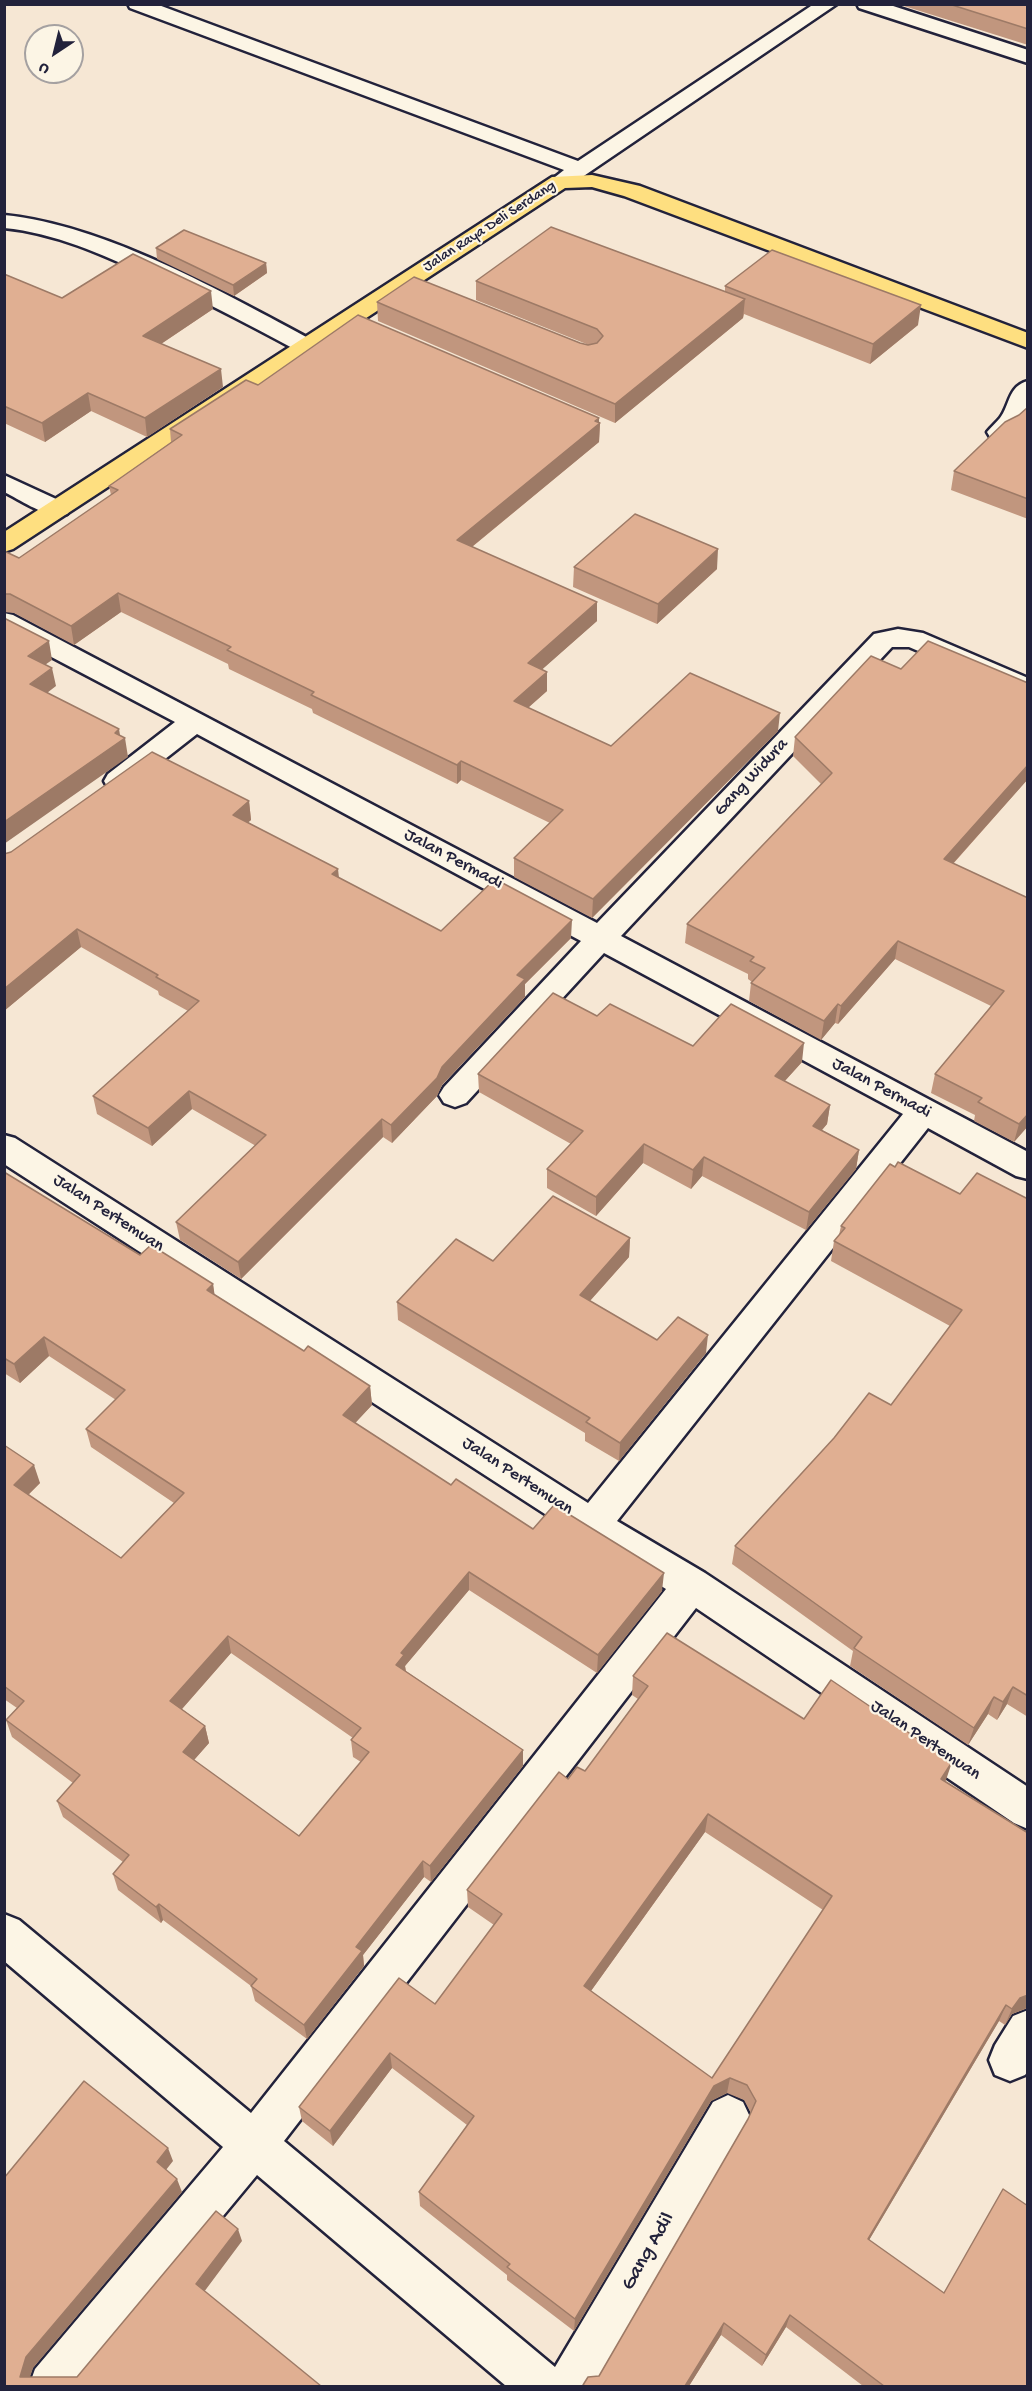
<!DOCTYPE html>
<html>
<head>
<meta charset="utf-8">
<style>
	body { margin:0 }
	#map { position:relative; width:1032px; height:2391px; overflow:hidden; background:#f6e7d4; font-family:"Gochi Hand",sans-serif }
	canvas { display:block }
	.frame { position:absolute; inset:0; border:6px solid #22223b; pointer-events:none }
	.north { position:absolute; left:24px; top:24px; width:60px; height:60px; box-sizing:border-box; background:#fcf5e5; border:2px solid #a5a1a1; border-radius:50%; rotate:215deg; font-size:16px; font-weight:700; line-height:24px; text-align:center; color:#22223b }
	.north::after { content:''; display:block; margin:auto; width:21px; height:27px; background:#22223b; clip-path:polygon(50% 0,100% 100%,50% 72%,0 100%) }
</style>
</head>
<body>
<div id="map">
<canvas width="1032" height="2391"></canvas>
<div class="frame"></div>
<div class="north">U</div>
</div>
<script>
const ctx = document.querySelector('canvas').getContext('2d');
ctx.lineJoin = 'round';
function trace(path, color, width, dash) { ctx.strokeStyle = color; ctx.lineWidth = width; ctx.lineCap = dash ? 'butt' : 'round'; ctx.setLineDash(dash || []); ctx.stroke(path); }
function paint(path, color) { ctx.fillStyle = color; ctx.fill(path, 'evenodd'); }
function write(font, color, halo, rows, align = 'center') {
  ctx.font = font + ' "Gochi Hand",sans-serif'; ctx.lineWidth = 4.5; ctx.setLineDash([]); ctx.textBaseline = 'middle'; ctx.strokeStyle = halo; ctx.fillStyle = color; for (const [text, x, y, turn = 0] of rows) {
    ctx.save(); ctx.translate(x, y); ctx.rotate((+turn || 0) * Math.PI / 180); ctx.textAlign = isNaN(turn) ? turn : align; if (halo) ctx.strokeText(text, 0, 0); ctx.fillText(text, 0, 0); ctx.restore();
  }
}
const service = new Path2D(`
	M4,475L67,504L71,509L67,514C46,519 23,501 4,492Z`);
const minor = new Path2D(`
	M128,4H156L578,161L814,4H837L569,186L561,187L553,186L550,181L564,170L130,8Z
	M857,4H887L1028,50V63L859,8Z
	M4,215C106,225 224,293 314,341L318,346L314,351L306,353L298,351C248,324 198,298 147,275C101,254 55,233 4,228Z
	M1028,381C1028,404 1030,414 1013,432C1006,439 1000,440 990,437L987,432C991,427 996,423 1000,418C1010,405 1008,386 1028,381Z
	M4,613L13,615L597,923L874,634L898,629L923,633L1028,678V698L909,647H892L621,936L1028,1152V1179L1016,1176L928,1128L617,1521L705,1573L1028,1787V1829L1014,1823L696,1608L284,2141L555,2367L713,2102L728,2095L743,2102L750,2117L743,2132L596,2386H506L257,2175L82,2386H29L35,2369L223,2147L4,1961V1914L19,1920L251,2113L666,1589L579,1536L4,1164V1135L15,1138L588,1503L903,1114L604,953L466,1103L455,1107L444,1103L439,1095L444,1087L581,941L197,734L128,788L118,790L108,788L104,781L108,774L175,722L4,632Z
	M1028,2010V2071L1025,2075L1010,2081L995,2075L989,2060L995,2045L1013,2016Z`);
const primary = new Path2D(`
	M592,175L640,186L1028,333V348L624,196L592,187L565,188L13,549L4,552V532L552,177Z`);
const wall = new Path2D(`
	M904,4H1028V45L904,6Z
	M156,248L266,263L267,273L234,296L157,259Z
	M4,274L62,298L213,309L161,344L223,387L147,437L91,411L45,442L4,423Z
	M476,281L725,291V286L918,325L870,364L744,314L743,318L615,423L378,321L377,302L589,345L476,300Z
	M258,385L600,423L599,442L472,547L597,621L542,669L547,672V691L528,708L611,746L778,731L592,918L514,877V858L550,823L461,780L457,784L313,713L312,709L229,669L228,664L121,612L74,645L14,613L4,612V551L19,558L111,495L109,486L171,442L170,429Z
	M1028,407V519L951,490L954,471Z
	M574,567L717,569L657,624L573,587Z
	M795,737L1028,779L953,864L1028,898V1126L1014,1142L974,1121L975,1115L931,1093L935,1074L991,1006L895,959L838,1024L835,1023L821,1040L749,1001L751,983L752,982L748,979V974L685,943L687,924L821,784L793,756Z
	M249,801L251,820L248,822L339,878L441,931L571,938L525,984V997L442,1085L437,1096L392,1143L383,1137L241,1279L180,1240L176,1222L256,1146L192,1109L152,1146L97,1114L93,1096L188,1011L159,995L158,991L81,947L4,1011V854Z
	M597,1016L693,1046L802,1062L784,1082L830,1105L827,1124L822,1130L859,1150L856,1169L806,1230L702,1176L691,1189L643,1163L596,1216L547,1188V1169L571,1144L479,1092L478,1074Z
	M4,1172L140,1255L213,1284L214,1294L304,1351L370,1386L372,1405L355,1423L451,1485L533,1529L662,1591L597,1673L469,1590L405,1666L406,1671L523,1750V1766L431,1882L424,1877L363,1955L364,1966L307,2039L255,2001L251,1986L163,1920L161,1923L118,1890L113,1874L123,1862L63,1817L57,1801L73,1783L12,1737L6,1720L17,1708L4,1699V1445L40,1483L29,1494L121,1558L174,1503L91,1447L86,1429L116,1400L49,1356L20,1383L4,1373ZM231,1653L353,1738L351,1740L353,1757L361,1762L299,1836L194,1760L209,1743L205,1726L182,1709Z
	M960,1194L1028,1199V1717L1007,1704L997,1720L988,1714L968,1745L850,1666L853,1651L732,1564L735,1546L891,1405L950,1326L831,1261L834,1241L839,1235L841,1226Z
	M630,1238L629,1257L590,1301L657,1340L706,1353L619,1461L585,1441V1433L398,1320L397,1302L493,1261Z
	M633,1676L804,1719L946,1780L945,1781L1028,1833V2008L1012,2014L1005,2025L999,2021L869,2240L1028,2386H863L786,2327L762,2366L721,2335L689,2386H583V2385L599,2376L748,2119L751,2113L744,2100L727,2093L711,2101L574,2331L507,2280V2275L420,2206L419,2192L467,2125L392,2068L333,2146L302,2121L299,2107L435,2004L494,1925L468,1907L467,1890L568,1779L585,1771L638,1699L632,1695ZM705,1832L823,1910L712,2078L591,1991Z`);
const shadedWall = new Path2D(`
	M266,263L267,273L234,296L233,285Z
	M211,291L213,309L146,354L143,336Z
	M745,299L743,318L615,423V404Z
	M921,305L918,325L870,364L873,344Z
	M221,369L223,387L147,437L145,418Z
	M88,393L91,411L45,442L42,423Z
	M599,418V424L600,423L599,442L457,559V540Z
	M718,549L717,569L657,624L658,604Z
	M118,593L121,612L74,645L71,626Z
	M597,602V621L528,682V663Z
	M49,641L52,660L32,674L28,656Z
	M52,668L56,686L34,703L30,684Z
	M547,672V691L514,720V701Z
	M780,713L778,731L592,918L593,899Z
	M119,729L121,741L125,738L128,757L4,844V822Z
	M461,761V780L457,784V765Z
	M1028,765V779L940,878L944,859Z
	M249,801L251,820L236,833L233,815Z
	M338,869L340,887L332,874Z
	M572,920L571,938L525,984V997L442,1085L437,1096L392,1143L391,1125L442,1067L517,975Z
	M77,929L81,947L4,1011V989Z
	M898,941L895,959L838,1024L841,1006Z
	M838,1004L835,1023L821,1040L824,1021Z
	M804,1043L802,1062L772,1095L775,1076Z
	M189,1091L192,1109L152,1146L148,1128Z
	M830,1105L827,1124L810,1144L813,1126Z
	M1028,1114V1126L1014,1142L1019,1124Z
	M382,1119L383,1137L241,1279L238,1262Z
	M644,1144L643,1163L596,1216V1197Z
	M859,1150L856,1169L806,1230L809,1212Z
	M704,1157L702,1176L691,1189L693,1170Z
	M630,1238L629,1257L579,1313L580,1295Z
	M213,1284L216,1304L207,1290Z
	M708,1335L706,1353L619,1461L620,1443Z
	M44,1337L49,1356L20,1383L14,1364Z
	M370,1386L372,1405L345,1434L343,1415Z
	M34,1465L40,1483L20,1503L14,1485Z
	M469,1572V1590L405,1666L406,1673L396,1665L401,1653Z
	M664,1573L662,1591L597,1673L598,1655Z
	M228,1636L231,1653L174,1718L170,1701Z
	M1013,1687L1007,1704L997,1720L1003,1702Z
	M994,1697L988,1714L968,1745L974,1728Z
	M205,1726L209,1743L187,1768L183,1752Z
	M523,1750V1766L431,1882L430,1866Z
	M952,1762L946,1780L935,1797L941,1779Z
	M708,1814L705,1832L583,2002L584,1986Z
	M423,1861L424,1877L363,1955L364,1966L307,2039L304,2025L356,1947Z
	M159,1904L163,1920L161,1923L156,1907Z
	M1028,1995L1027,2008L1012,2014L1005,2025L1012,2009L1020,1998Z
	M1006,2005L999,2021L862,2252L868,2239Z
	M390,2053L392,2068L333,2146L330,2131Z
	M730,2078L727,2093L711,2101L574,2331L575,2319L714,2086Z
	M168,2148L173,2161L162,2175L157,2162Z
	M177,2179L182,2192L33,2368L27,2386L20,2377L26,2357Z
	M238,2229L242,2241L201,2296L196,2284Z
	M790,2315L786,2327L762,2366L766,2355Z
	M724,2323L721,2335L689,2386H685Z`);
const building = new Path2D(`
	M949,4H1028V29Z
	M551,227L745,299L615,404L377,302L414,277L580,343L588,345L597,343L603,336L597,329L476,281Z
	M184,230L266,263L233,285L156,248Z
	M772,250L921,305L873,344L725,286Z
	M133,254L211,291L143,336L221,369L145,418L88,393L42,423L4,406V274L62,298Z
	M358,315L599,418L595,421L600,423L457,540L597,602L528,663L547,672L514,701L611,746L690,673L780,713L593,899L514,858L563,810L461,761L457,765L311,695L314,692L227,650L231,647L118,593L71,626L10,594H4V551L19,558L118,490L109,486L182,435L170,429L246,380L258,385Z
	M1028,407V499L954,471L1005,422L1019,415Z
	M635,514L718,549L658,604L574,567Z
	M4,618L49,641L28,656L52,668L30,684L119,729L115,733L125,738L4,822Z
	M928,641L1028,683V765L944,859L1028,898V1114L1019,1124L978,1102L982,1098L935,1074L1004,991L898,941L841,1006L838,1004L824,1021L751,983L765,968L750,961L754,957L687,924L832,773L795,737L871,656L901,669Z
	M152,752L249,801L233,815L338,869L332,874L441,931L495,879L572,920L517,975L525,979L442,1067L437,1078L391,1125L382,1119L238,1262L176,1222L266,1135L189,1091L148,1128L93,1096L199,1001L156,977L158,975L77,929L4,989V854L11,852Z
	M553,993L597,1016L610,1004L693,1046L731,1004L804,1043L775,1076L830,1105L813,1126L859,1150L809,1212L704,1157L693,1170L644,1144L596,1197L547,1169L583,1131L478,1074Z
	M898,1162L960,1194L977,1173L1028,1199V1696L1013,1687L1003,1702L994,1697L974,1728L854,1648L862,1637L735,1546L834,1438L869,1393L891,1405L962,1310L834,1241L845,1228L841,1226L890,1164L895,1167Z
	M4,1172L140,1255L151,1245L213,1284L207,1290L304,1351L308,1346L370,1386L343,1415L451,1485L456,1479L533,1529L554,1505L664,1573L598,1655L469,1572L401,1653L404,1655L396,1665L523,1750L430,1866L423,1861L356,1947L362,1951L304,2025L251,1986L257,1979L159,1904L156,1907L113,1874L129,1855L57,1801L80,1775L6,1720L24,1701L4,1686V1445L34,1465L14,1485L121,1558L184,1493L86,1429L125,1390L44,1337L14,1364L4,1358ZM228,1636L361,1728L351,1740L369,1752L299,1836L183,1752L205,1726L170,1701Z
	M553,1196L630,1238L580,1295L657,1340L678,1317L708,1335L620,1443L586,1422L590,1418L397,1302L456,1239L493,1261Z
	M667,1633L804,1719L831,1680L952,1762L941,1779L1028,1833V1995L1020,1998L1012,2009L1006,2005L868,2239L944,2293L1003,2189L1028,2206V2386H884L790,2315L766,2355L724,2323L685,2386H585L583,2385L588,2377L599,2376L748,2119L756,2101L747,2085L730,2078L714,2086L575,2319L507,2267L510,2264L419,2192L474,2116L390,2053L330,2131L299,2107L399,1978L435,2004L502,1914L467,1890L559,1772L568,1779L577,1767L585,1771L648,1686L633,1676ZM708,1814L832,1896L712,2078L584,1986Z
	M84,2081L168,2148L157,2162L177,2179L26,2357L20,2377H77L216,2211L238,2229L196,2284L321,2386H4V2178Z`);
const farStreetnames = [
	["Jalan Raya Deli Serdang",490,227,-33]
];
const streetNames = [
	["Gang Widura",752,778,-47],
	["Jalan Permadi",453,860,28],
	["Jalan Permadi",881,1089,28],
	["Jalan Pertemuan",108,1214,33],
	["Jalan Pertemuan",517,1477,33],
	["Jalan Pertemuan",925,1741,34]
];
const nearStreetnames = [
	["Gang Adil",649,2252,-60]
];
trace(service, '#22223b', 5);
trace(minor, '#22223b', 5);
trace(primary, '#22223b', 5);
paint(service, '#fcf5e5');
paint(minor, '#fcf5e5');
paint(primary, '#fedf80');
paint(wall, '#c1967e');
paint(shadedWall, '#9d7a66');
paint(building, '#e0af92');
trace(building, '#9d7a66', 1.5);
write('15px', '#22223b', '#fcf5e5', farStreetnames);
write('18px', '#22223b', '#fcf5e5', streetNames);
write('21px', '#22223b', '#fcf5e5', nearStreetnames);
</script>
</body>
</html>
